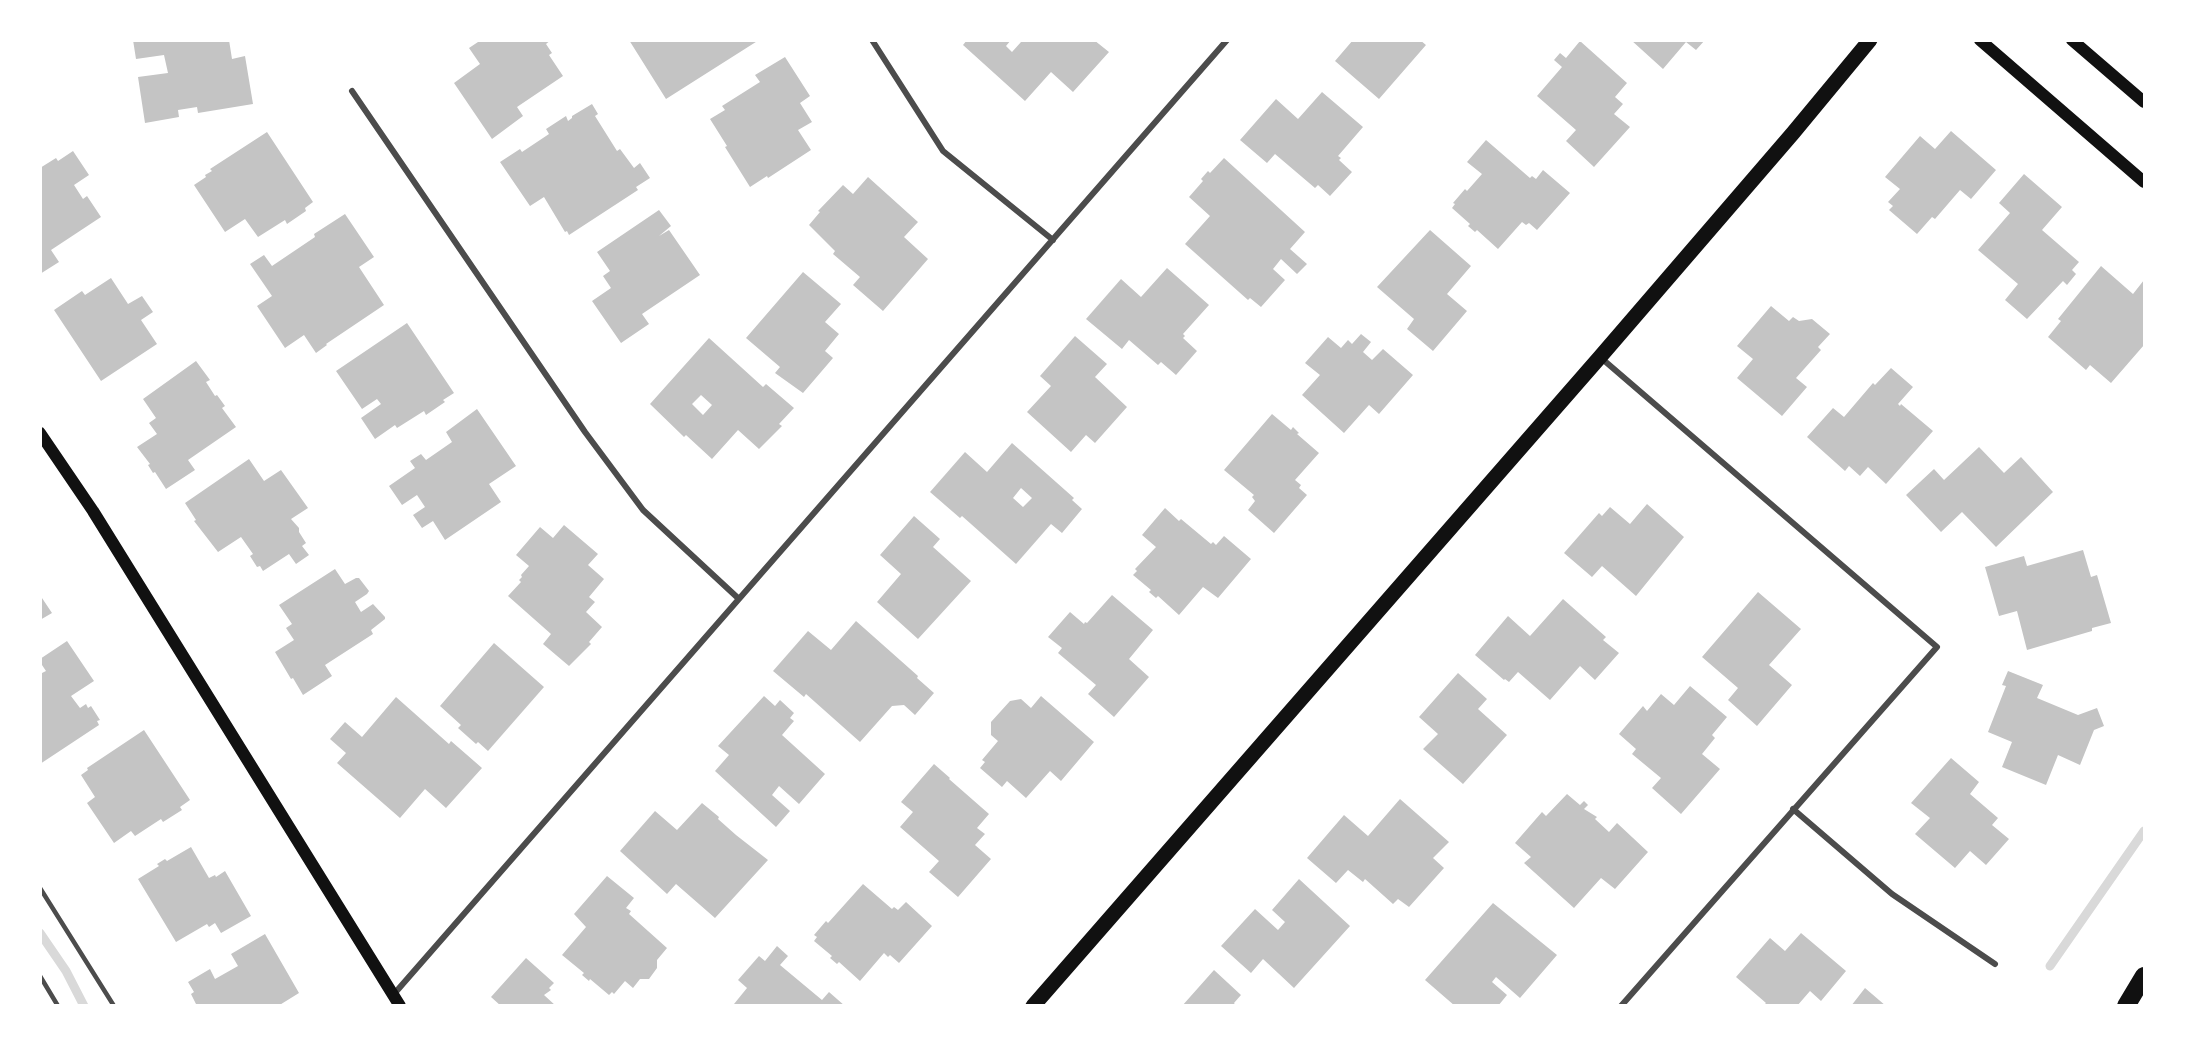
<!DOCTYPE html>
<html>
<head>
<meta charset="utf-8">
<style>
	body { margin:0 }
	#map { position:relative; width:2185px; height:1046px; overflow:hidden; background:#fff; font-family:"Exo 2",sans-serif }
	canvas { display:block }
	.frame { position:absolute; inset:0; border:42px solid #fff; pointer-events:none }
</style>
</head>
<body>
<div id="map">
<canvas width="2185" height="1046"></canvas>
<div class="frame"></div>
</div>
<script>
const ctx = document.querySelector('canvas').getContext('2d');
ctx.lineJoin = 'round';
function trace(path, color, width, dash) { ctx.strokeStyle = color; ctx.lineWidth = width; ctx.lineCap = dash ? 'butt' : 'round'; ctx.setLineDash(dash || []); ctx.stroke(path); }
function paint(path, color) { ctx.fillStyle = color; ctx.fill(path, 'evenodd'); }
const stream = new Path2D(`
	M40,933L66,971L84,1006
	M2050,966L2144,831`);
const building = new Path2D(`
	M133,40H229L232,59L245,56L253,104L198,113L197,107L178,110L179,117L145,123L138,77L168,73L164,55L136,59Z
	M481,40H551L546,44L552,53L549,55L563,76L517,107L523,116L492,139L454,83L480,64L469,48Z
	M629,40H759L666,99Z
	M967,40H1011L1006,46L1012,52L1021,42L1019,40H1094L1109,52L1073,92L1051,72L1025,101L963,45Z
	M1353,40H1420L1426,45L1379,99L1335,61Z
	M1631,40H1705L1696,50L1686,42L1663,69Z
	M1580,41L1627,83L1615,97L1623,104L1614,114L1630,127L1594,167L1566,141L1576,130L1537,96L1562,67L1554,60L1560,53L1566,58Z
	M785,57L810,96L800,103L812,122L798,130L811,150L768,178L767,176L750,187L725,147L727,146L710,119L725,110L722,106L760,82L755,75Z
	M1322,92L1363,127L1338,156L1341,158L1339,160L1352,172L1330,196L1318,185L1315,188L1275,154L1267,163L1240,140L1276,99L1298,119Z
	M592,104L598,114L595,116L617,151L620,149L634,168L640,163L650,178L636,187L638,190L569,235L567,231L565,232L544,197L530,206L500,162L520,149L522,152L549,134L546,129L566,116L568,121L572,118V116Z
	M1951,131L1996,170L1971,199L1960,190L1935,219L1932,217L1917,234L1889,210L1893,206L1888,202L1900,189L1885,177L1920,136L1935,149Z
	M267,132L313,202L305,208L306,211L287,224L285,220L258,237L245,219L225,232L194,185L206,177L205,175L212,171L210,169Z
	M1486,140L1530,178L1532,176L1536,179L1543,170L1570,193L1537,230L1529,223L1526,225L1522,222L1498,249L1477,230L1475,232L1468,226L1470,224L1452,208L1455,204L1453,203L1465,189L1467,191L1482,174L1467,162Z
	M73,151L89,175L74,185L83,199L87,196L101,217L51,250L59,262L40,274V168L56,158L58,161Z
	M1224,158L1305,232L1290,249L1307,264L1297,274L1281,259L1273,269L1285,280L1261,307L1250,298L1248,300L1185,244L1210,216L1189,197L1203,181L1201,179L1208,171L1210,173Z
	M2024,174L2062,207L2042,230L2079,262L2072,270L2076,274L2067,285L2063,281L2027,319L2005,300L2018,284L1978,250L2010,213L1999,203Z
	M868,177L918,222L904,237L928,259L883,311L853,285L860,277L833,254L835,251L809,225L820,212L818,211L843,185L853,194Z
	M659,210L671,226L659,236L669,230L700,275L642,314L649,324L621,343L592,301L611,288L603,276L610,271L597,252Z
	M345,214L374,257L359,267L384,305L326,344L327,345L316,353L304,335L285,348L257,306L272,296L250,264L264,255L272,266L315,237L314,234Z
	M1430,230L1471,266L1447,294L1467,311L1433,351L1407,329L1414,319L1377,287Z
	M2101,266L2133,294L2144,280V345L2111,383L2090,365L2086,370L2048,337L2061,321L2058,319Z
	M1167,268L1209,305L1183,334L1185,336L1183,338L1197,351L1176,375L1161,362L1158,365L1129,340L1122,349L1086,319L1121,279L1141,297Z
	M803,272L841,304L825,322L839,334L825,351L833,358L803,393L775,373L780,367L746,338Z
	M111,278L128,304L142,296L153,312L141,320L157,344L101,381L54,310L82,291L85,295Z
	M1771,306L1789,321L1793,317L1799,321L1812,319L1830,334L1818,347L1821,350L1796,378L1807,387L1782,416L1737,378L1753,359L1737,346Z
	M407,323L454,393L443,400L445,402L426,415L424,411L397,428L395,425L375,439L361,418L381,404L377,399L362,409L336,371Z
	M1361,334L1371,342L1363,352L1372,360L1383,349L1413,375L1379,414L1369,405L1344,433L1302,395L1320,375L1305,363L1328,337L1341,348L1348,340L1352,344Z
	M1075,336L1107,364L1095,377L1127,407L1095,443L1086,435L1071,452L1027,412L1051,386L1040,376Z
	M709,338L763,387L766,384L794,408L779,424L782,426L759,449L738,430L712,459L686,435L684,437L650,404ZM701,395L712,405L703,415L692,404Z
	M196,361L210,380L206,382L215,396L217,395L225,406L222,408L236,427L188,460L195,470L166,489L155,472L153,473L148,465L150,464L137,447L157,434L149,423L156,418L143,399Z
	M1891,368L1913,387L1898,404L1900,406L1901,404L1933,431L1886,484L1868,467L1860,476L1849,466L1845,471L1807,437L1833,408L1844,417L1873,383L1875,385Z
	M477,409L516,466L489,484L501,502L445,540L433,521L422,528L413,515L425,507L417,495L402,505L389,486L415,468L410,461L421,454L426,460L452,442L446,432Z
	M1272,414L1291,430L1293,427L1299,433L1297,434L1319,453L1295,480L1301,485L1299,488L1307,495L1274,533L1248,510L1255,501L1252,497L1254,495L1224,470Z
	M1012,443L1074,498L1072,500L1082,509L1062,533L1051,524L1016,564L962,516L960,518L930,492L965,452L987,472ZM1021,488L1032,498L1023,507L1013,498Z
	M1979,447L2004,473L2021,457L2053,492L1996,547L1962,512L1941,532L1906,495L1934,469L1944,480Z
	M249,459L264,481L281,470L308,508L291,519L299,528V532L306,543L302,546L309,555L296,564L289,554L263,571L260,566L257,567L250,556L253,554L241,537L218,552L194,521L196,520L185,503Z
	M1647,504L1684,537L1636,596L1602,566L1592,577L1564,553L1599,513L1602,516L1610,507L1630,524Z
	M1165,508L1179,521L1181,519L1211,544L1213,542L1216,545L1224,536L1251,559L1218,598L1203,587L1179,615L1158,596L1156,598L1149,592L1151,590L1133,575L1137,571L1135,569L1156,547L1142,535Z
	M914,516L940,539L933,547L971,581L918,639L877,602L901,574L880,555Z
	M564,525L598,554L588,565L604,579L589,597L595,602L586,612L602,627L589,642L591,644L569,666L543,644L551,634L508,596L521,582L519,580L522,577L521,575L529,566L516,555L540,527L553,538Z
	M2083,550L2091,577L2097,575L2111,623L2092,628V631L2027,650L2017,611L1999,616L1985,567L2024,556L2027,566Z
	M335,569L345,584L356,578H359L369,591L367,594L355,602L361,612L373,604L385,617V619L371,630L373,634L325,665L332,676L303,695L293,678L291,679L275,652L294,640L286,628L292,624L279,605Z
	M1758,592L1801,629L1769,665L1792,685L1757,726L1728,700L1738,688L1702,657Z
	M40,595L52,613L40,620Z
	M1112,595L1153,630L1129,659L1149,677L1114,717L1088,694L1096,685L1058,653L1062,648L1048,637L1070,612L1084,624L1085,622L1087,623Z
	M1563,599L1606,637L1603,640L1619,653L1595,680L1580,666L1550,700L1518,672L1509,682L1505,679L1504,680L1475,655L1508,616L1530,636Z
	M856,621L918,676L917,678L934,693L915,715L904,705L892,706L860,742L806,694L804,697L773,671L808,631L831,650Z
	M67,641L94,681L71,696L80,708L86,704L88,708L91,706L100,720L97,721L99,725L40,764V674L46,671L40,662V659Z
	M494,643L544,687L488,751L478,742L476,744L458,728L461,725L440,706Z
	M2008,671L2043,685L2037,698L2078,715L2097,708L2104,726L2094,730L2080,765L2058,755L2046,785L2002,767L2012,742L1988,732L2006,686L2002,685Z
	M1458,673L1487,699L1478,709L1507,735L1463,784L1423,749L1438,734L1419,717Z
	M1690,686L1727,717L1712,735L1715,738L1702,754L1720,769L1681,814L1652,788L1661,778L1632,754L1636,749L1619,734L1643,706L1647,711L1661,694L1674,705Z
	M764,696L775,706L780,700L794,713L790,718L794,721L782,735L825,774L799,804L779,786L772,795L790,811L776,827L715,771L729,755L718,746Z
	M1041,696L1094,742L1061,781L1050,771L1026,798L1007,781L1002,787L980,768L985,762L982,760L998,741L991,735V722L1010,701L1021,699L1031,708Z
	M396,697L449,744L451,741L482,768L446,808L425,789L400,818L337,763L346,753L330,739L345,722L362,737Z
	M144,730L190,800L180,807L182,810L163,822L161,819L135,836L131,831L114,843L87,803L95,797L81,775L88,770L87,768Z
	M1951,758L1979,782L1970,794L1998,818L1992,825L2009,839L1986,865L1970,851L1955,868L1915,834L1930,818L1911,803Z
	M934,764L950,778L949,779L989,814L977,828L985,834L975,845L991,859L958,897L929,872L939,861L900,827L913,812L901,802Z
	M1567,794L1580,805L1584,801L1588,805L1584,809L1597,817L1595,819L1609,832L1617,823L1648,852L1615,889L1601,878L1574,908L1524,863L1531,857L1515,843L1542,812L1546,816Z
	M1400,799L1449,842L1433,858L1444,868L1409,907L1398,899L1393,904L1365,879L1363,882L1348,870L1336,883L1307,858L1344,815L1368,836Z
	M702,803L719,817L718,819L736,835L768,860L715,918L676,884L667,894L620,851L655,811L677,830Z
	M191,847L209,878L215,875L216,877L225,871L251,916L221,933L215,923L209,927L207,924L176,942L138,879L159,866L157,864L165,859L167,861Z
	M607,876L634,898L626,908L631,911L629,914L667,948L657,960V968L649,979H640L633,988L625,981L614,994L612,992L609,995L590,979L589,981L582,975L584,973L562,955L586,927L574,914Z
	M1299,879L1350,926L1294,988L1263,959L1251,973L1221,946L1255,909L1278,930L1285,922L1272,910Z
	M863,884L892,909L894,907L898,910L906,902L932,926L899,963L890,955L888,957L884,953L860,981L839,962L837,964L830,958L832,956L814,941L817,937L814,935L826,921L828,923Z
	M1493,903L1557,955L1520,998L1496,977L1492,982L1507,995L1498,1006H1455L1425,980Z
	M1801,933L1846,971L1821,1001L1810,991L1797,1006H1763L1766,1003L1736,977L1770,938L1785,951Z
	M265,934L299,993L278,1006H197L191,994L194,992L188,982L210,969L215,979L238,966L231,954Z
	M777,946L788,956L780,965L822,1000L829,992L845,1006H736L734,1004L747,988L738,980L759,956L765,961Z
	M526,958L554,983L549,988L551,990L544,995L556,1006H501L491,997Z
	M1214,970L1241,995L1234,1003L1236,1006H1182Z
	M1865,988L1886,1006H1851Z`);
const service = new Path2D(`
	M40,888L114,1006
	M40,976L58,1006`);
const minor = new Path2D(`
	M872,40L943,151L1053,240
	M352,91L585,432L643,510L739,599
	M1600,357L1937,647L1621,1006
	M1793,809L1892,894L1995,964
	M394,994L1227,40`);
const secondary = new Path2D(`
	M1980,40L2144,182
	M2072,40L2144,102
	M40,433L93,511L400,1006`);
const primary = new Path2D(`
	M1033,1006L1600,357L1793,133L1870,40`);
const motorway = new Path2D(`
	M2126,1006L2144,976`);
trace(stream, '#d9d9d9', 9);
paint(building, '#c4c4c4');
trace(service, '#4c4c4c', 4.5);
trace(minor, '#4c4c4c', 6);
trace(secondary, '#111', 12);
trace(primary, '#111', 15);
trace(motorway, '#111', 18);
</script>
</body>
</html>
